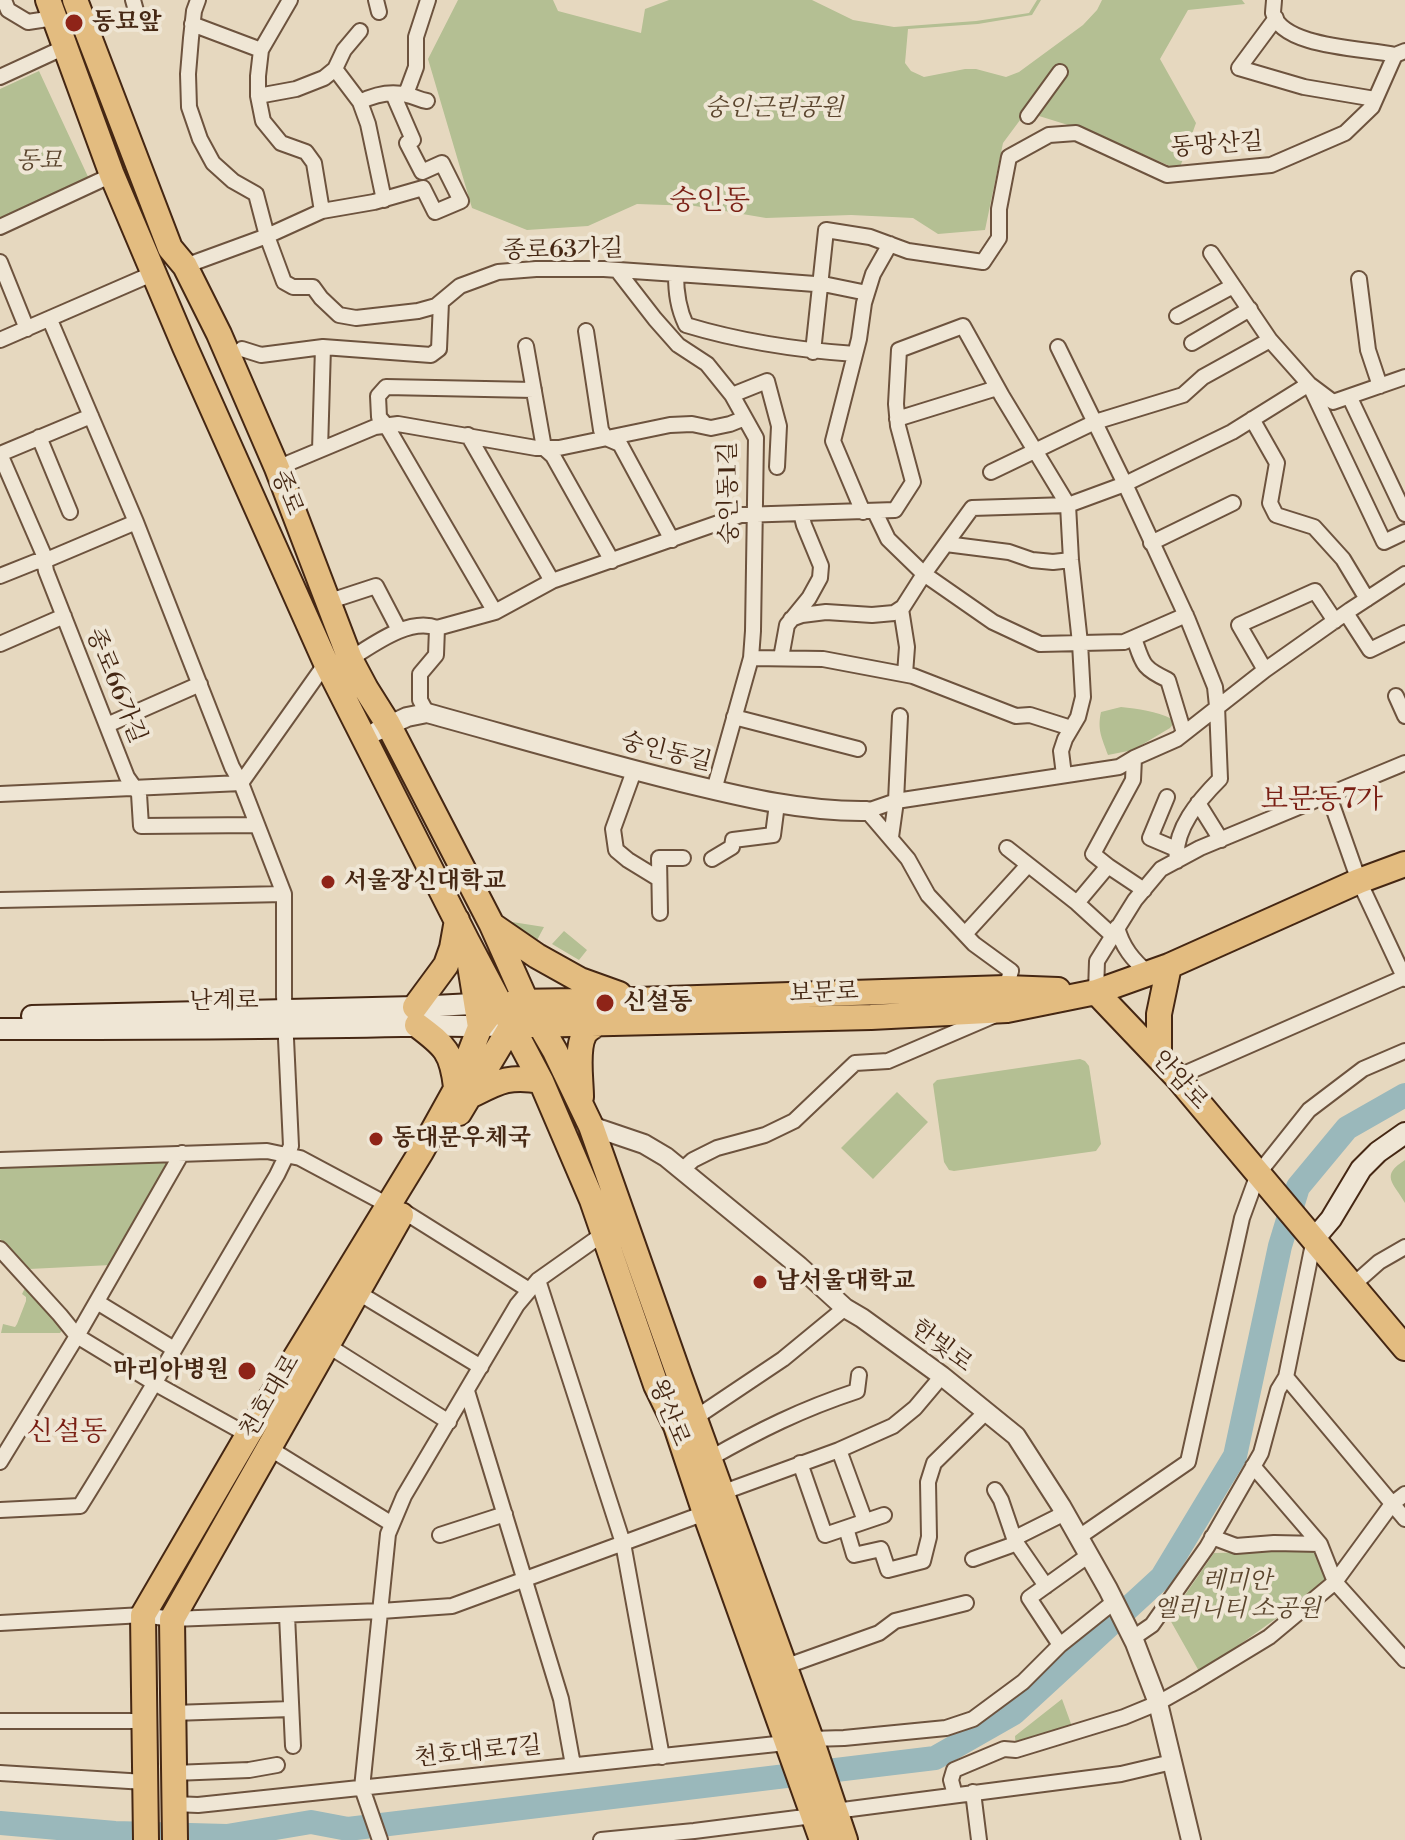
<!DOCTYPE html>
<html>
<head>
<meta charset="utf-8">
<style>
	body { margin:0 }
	canvas { display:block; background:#e6d8bf }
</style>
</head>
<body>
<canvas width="1405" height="1840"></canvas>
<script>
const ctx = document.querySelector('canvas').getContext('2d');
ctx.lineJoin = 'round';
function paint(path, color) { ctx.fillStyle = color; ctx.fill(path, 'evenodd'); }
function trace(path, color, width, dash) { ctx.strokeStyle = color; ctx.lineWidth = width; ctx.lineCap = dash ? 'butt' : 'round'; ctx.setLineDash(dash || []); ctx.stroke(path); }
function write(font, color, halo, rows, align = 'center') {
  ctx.font = font + ' "Libre Bodoni","Noto Serif KR",serif'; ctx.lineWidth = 8; ctx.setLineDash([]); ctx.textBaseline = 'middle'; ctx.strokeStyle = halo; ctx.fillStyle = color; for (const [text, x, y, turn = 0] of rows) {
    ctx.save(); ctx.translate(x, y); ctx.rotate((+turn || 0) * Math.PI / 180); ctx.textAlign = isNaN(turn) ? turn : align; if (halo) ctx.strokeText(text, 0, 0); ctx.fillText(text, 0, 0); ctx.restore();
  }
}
const green = new Path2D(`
	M458,0H553L558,11L641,33L645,9L669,0H812L853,20L894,27L976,21L1029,13L1037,0H1041L1032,15L978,24L908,29L905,63L911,71L924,77L965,69H976L1006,77L1019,72L1083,25L1097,10L1102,0H1242L1245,4L1188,10L1160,59L1196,123L1179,170L1094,133L1026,112L1003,143L985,230L938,234L913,218L851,215L766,218L695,206L637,204L588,226L527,230L472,208L428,59Z
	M39,71L90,181L0,222V89Z
	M1121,707C1138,709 1156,711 1172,719L1173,724L1170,728L1133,750L1108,755C1102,738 1097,730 1101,712Z
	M506,921L544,927L535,944Z
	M564,931L587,950L579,960L552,944Z
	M1080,1059L1085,1061L1089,1066L1101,1144L1096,1151L954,1171L949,1170L944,1162L933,1084L937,1080Z
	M897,1092L928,1122L873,1179L841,1148Z
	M170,1159L111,1265L29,1269L0,1239V1165Z
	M1405,1160V1203C1393,1182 1380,1176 1405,1160Z
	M25,1288L65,1327L60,1333H1L3,1324L15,1327L17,1324L26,1301V1297L22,1294Z
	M1314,1551L1327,1582L1200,1673L1169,1618L1214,1553Z
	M1062,1699L1074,1732L1016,1750L1015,1736Z`);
const river = new Path2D(`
	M0,1823L115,1833L227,1836L311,1822L348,1829L935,1758L1014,1713L1162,1577L1235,1456L1280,1246L1298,1187L1347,1128L1405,1095`);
const minor = new Path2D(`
	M4,0L8,10L28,22L54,18
	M133,0L138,18
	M198,0L194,11L191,38L188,74L189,107L200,139L213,163L233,181L256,194L267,236L284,282L293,287H313L321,298L339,315L356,318L418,311L436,306L460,286L498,272L536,269H604L749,279L828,285L867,293
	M290,0L261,50L258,76V96L263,121L281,143L306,152L314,163L322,211
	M376,0L379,12
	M1274,0C1274,2 1273,11 1273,13C1282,48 1365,48 1395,55
	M1276,18L1239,68L1304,87L1375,99
	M192,24L261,50
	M335,69L360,102L368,124L384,200
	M0,77L65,47
	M406,94L416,67V37L428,0
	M258,96L296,89L324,78L335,69L344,50L360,31
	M360,102C374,95 391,91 407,95C414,96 419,100 427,101
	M1028,116L1060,72
	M0,227L112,175
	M1211,253L1270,340L1309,384L1333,402L1405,377
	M0,262L27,329
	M185,266L267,236L322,211L374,202L423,188L435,212L461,201L442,163L422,172L407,143L413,140L393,94
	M617,270L655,319L678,345L707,364L732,395L756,438L753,631L751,658L714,790
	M676,274C676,293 678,308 686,325C742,342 797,350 855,354
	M1359,279L1368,350L1380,386
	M1177,316L1233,286
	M586,331L601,430L606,438L620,444L672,540
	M0,340L145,277L153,271
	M1192,343L1250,309
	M526,346L544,448L553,456L612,561
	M1058,347L1125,484L1188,620L1215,687L1217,706L1220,779C1199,800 1173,830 1177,861
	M242,349L261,355L323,347L431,355L439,349L441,302
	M813,352L826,230L870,237L908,251L983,262L999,238V209L1009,157L1049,135L1076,133L1167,175L1271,165L1345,133L1372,107L1395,55L1405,51
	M732,395L767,381L779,426L777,467
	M1350,398L1405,514
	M897,419L997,388
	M1252,419L1277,463L1270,503L1276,515L1314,527L1343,559L1367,599
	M468,435L552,581
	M39,437L70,512
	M320,450L323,347
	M0,454L43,553L46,571L127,777L139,794L141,826L257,825
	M0,454L91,416
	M277,468L375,427L398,424L536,448H559L670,425L692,424L711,428L730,424L745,418
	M991,472L1095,422L1183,395L1203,377L1270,340
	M863,512L833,441L859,339L864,303L873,274L890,244
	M875,512L888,539L924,574L993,622L1040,644L1124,642L1186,615
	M1151,543L1233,503
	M946,544L1009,552L1032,560L1053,562L1071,560
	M0,576L35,562L44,561L136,522
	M327,602L376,586L399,630
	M901,609L907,647L905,674
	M495,612L386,425L379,417L378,396L386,387L534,390
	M1346,613L1370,650L1405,633
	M791,619L802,615L826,612L872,615L894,613L903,607L924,574L972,508L1068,505L1125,484L1232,432L1309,384L1384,542L1405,532
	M1134,638C1143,664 1142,668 1168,680L1184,733
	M0,644L64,616
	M751,658L823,659L913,676L1016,716L1030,715L1071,728
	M781,658L787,625L809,598L820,578L821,566L804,525L801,513
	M350,659C373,645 409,617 437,628L495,612L552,581L741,515L895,510L913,482L898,426L896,404L899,350L963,326L1002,396L1068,505L1071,560L1080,643L1083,697L1078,717L1065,739L1061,751L1064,775
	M1265,670L1239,625L1315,591L1335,621
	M1396,696L1405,716
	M427,713L420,700V674L436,655L437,628
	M734,717L858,749
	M107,725L200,684
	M634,771L613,829L616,850L628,860L659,879
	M0,794L241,783L326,663
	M1329,796L1359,881L1405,979
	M1167,797L1150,838L1176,849
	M1198,803L1221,840
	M891,837L896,801L900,716
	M1007,848L1077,903L1112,935
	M712,859L732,847L733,840L773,835L777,804
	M1108,866L1144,890
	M0,900L284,894
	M1077,903L1108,866L1093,854L1133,780L1134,758
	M660,913L659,858H683
	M1117,927C1122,947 1133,960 1148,973
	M965,934L1028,865
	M1006,988L1011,971L974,944L928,895L908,859L867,811L896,801L1119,767L1134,758L1177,739L1265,670L1350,610L1405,574
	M1096,992L1097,961L1135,900L1161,869L1200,848L1405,763
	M1177,1077L1405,977
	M0,1160L267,1151L300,1158L388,1205
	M682,1170L693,1160L717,1148L765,1135L794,1121L855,1063L888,1061L993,1016
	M403,1211L529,1290
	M0,1249L60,1315L77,1336L156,1384L248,1435
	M538,1280L623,1543L662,1757
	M1353,1285L1379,1262L1405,1247
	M357,1292L481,1367
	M97,1302L174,1349
	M327,1345L449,1422
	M1286,1377L1405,1519
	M467,1391L561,1699L573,1765
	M695,1418L783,1359L845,1308
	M269,1448L392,1524
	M839,1450L865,1521
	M709,1459C758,1431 802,1409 857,1391L859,1375
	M0,1462L77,1336L182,1153
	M800,1463L825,1535L884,1515
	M1253,1466L1320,1544L1335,1582L1405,1660
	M995,1490L1001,1500L1015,1541L1046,1586
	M721,1493L839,1450L893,1426L915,1408L942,1376
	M0,1510L80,1506C148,1397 211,1286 277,1175L291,1146L284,996V894L241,783L232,767L136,522L50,320
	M846,1528L854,1555L881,1549L888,1570L923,1561L929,1537L928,1482L934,1463L986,1412
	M440,1535L505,1514
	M1079,1537L1188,1462L1242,1218L1258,1174L1309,1110L1363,1069L1405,1051
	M1212,1537L1236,1546L1274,1543L1320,1544
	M973,1559L1012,1545L1017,1537L1065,1513
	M287,1615L293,1746
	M0,1623L143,1615L172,1619L381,1611L452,1606L705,1513
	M1133,1638L1152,1625L1207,1547L1261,1453L1278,1390L1286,1377L1314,1239
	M1060,1645L1029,1598L1089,1555
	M784,1667L879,1633L895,1621L966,1603
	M173,1713L291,1709
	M0,1721H145
	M811,1739L844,1738L946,1728L973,1719L1023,1682L1060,1645L1115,1601
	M0,1773L145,1782
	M174,1773L249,1770L277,1765
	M973,1792L979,1840
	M955,1795L951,1780L954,1770L1004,1749L1016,1750L1124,1717L1158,1703L1190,1685L1269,1637L1335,1582L1392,1504L1405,1494
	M174,1804L198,1805L786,1743
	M835,1811L1121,1774L1172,1762
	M380,1840L362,1788L388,1534L404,1496L517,1305L538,1280L603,1234
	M601,1840L694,1831L813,1816`);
const tertiary = new Path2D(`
	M377,731L407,717L427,713C511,736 596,761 681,782C743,797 803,812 867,811
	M591,1126L644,1144L666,1157L799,1266L845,1308L862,1318L942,1376L1016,1436L1061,1506L1108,1589L1135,1643L1158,1703L1191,1840`);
const secondary = new Path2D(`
	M32,1016L415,1007L492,1003
	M0,1029C134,1029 268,1029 402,1026C439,1025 475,1027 512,1025
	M1314,1239L1331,1219L1361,1169L1378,1152L1405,1133`);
const primary = new Path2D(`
	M48,0L112,175L185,347L326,663L467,941L541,1081L592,1200L656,1385L676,1426L705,1513L822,1840
	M75,0L170,248L185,266L219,334L277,468L350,659L366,689L388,724L492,925L526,1001L555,1051L591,1126L680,1378L811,1739L845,1840
	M492,925L537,956L580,980L619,994
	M469,959L480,1027
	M1096,992L1177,1077L1405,1348
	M515,1002L636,1000L1006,988L1058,990
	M415,1007L446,965L452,948L457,920
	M417,1025C445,1046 452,1052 456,1087
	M527,1025L871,1017L1007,1010L1096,992L1169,966L1359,881L1405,864
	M1159,1058V1014L1169,966
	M470,1096C498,1082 508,1075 541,1081
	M581,1097C581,1080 576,1050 584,1035C587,1029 594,1026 600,1022
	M459,1113L518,1015
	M146,1840L143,1615L248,1435L421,1152L456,1089L480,1027L499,1002
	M175,1840L172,1619L401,1215`);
const markers = [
	[74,23,10,"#8f2418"],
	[328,882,8,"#8f2418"],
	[605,1003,10,"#8f2418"],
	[376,1139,8,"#8f2418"],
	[760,1282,8,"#8f2418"],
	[247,1371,10,"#8f2418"]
];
const poiNames = [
	["동묘앞",92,23],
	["서울장신대학교",344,882],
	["신설동",623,1003],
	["동대문우체국",392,1139],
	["남서울대학교",776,1282],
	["마리아병원",229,1371,"right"]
];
const parkNames = [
	["숭인근린공원",774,109],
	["동묘",39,162],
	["레미안",1237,1582],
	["엘리니티 소공원",1237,1610]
];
const streetNames = [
	["동망산길",1217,146,-4],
	["종로63가길",563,251,-1],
	["종로",286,493,69],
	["숭인동1길",730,493,-91],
	["종로66가길",115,686,68],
	["숭인동길",666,753,14],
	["보문로",824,994,-2],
	["난계로",224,1002],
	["안암로",1179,1081,48],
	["한빛로",941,1347,37],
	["천호대로",271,1397,-59],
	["왕산로",668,1413,68],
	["천호대로7길",478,1753,-6]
];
const quarterNames = [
	["숭인동",710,202],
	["보문동7가",1322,801],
	["신설동",67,1433]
];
paint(green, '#b4bf93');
trace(river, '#9ab8bb', 24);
trace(minor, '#6d533e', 18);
trace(tertiary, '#6d533e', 22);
trace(secondary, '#452713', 24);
trace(primary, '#452713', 28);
trace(minor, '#efe6d5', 14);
trace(tertiary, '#efe6d5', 18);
trace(secondary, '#efe6d5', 20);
trace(primary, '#e3bc80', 24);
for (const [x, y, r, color] of markers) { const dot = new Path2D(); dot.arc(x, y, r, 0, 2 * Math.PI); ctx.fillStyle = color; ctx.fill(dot); trace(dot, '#efe6d5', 3); }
write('bold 24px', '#452713', '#efe6d5', poiNames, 'left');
write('italic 24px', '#5b452d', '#efe6d5', parkNames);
write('24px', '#452713', '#efe6d5', streetNames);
write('28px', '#7a1f14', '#efe6d5', quarterNames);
</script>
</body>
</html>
